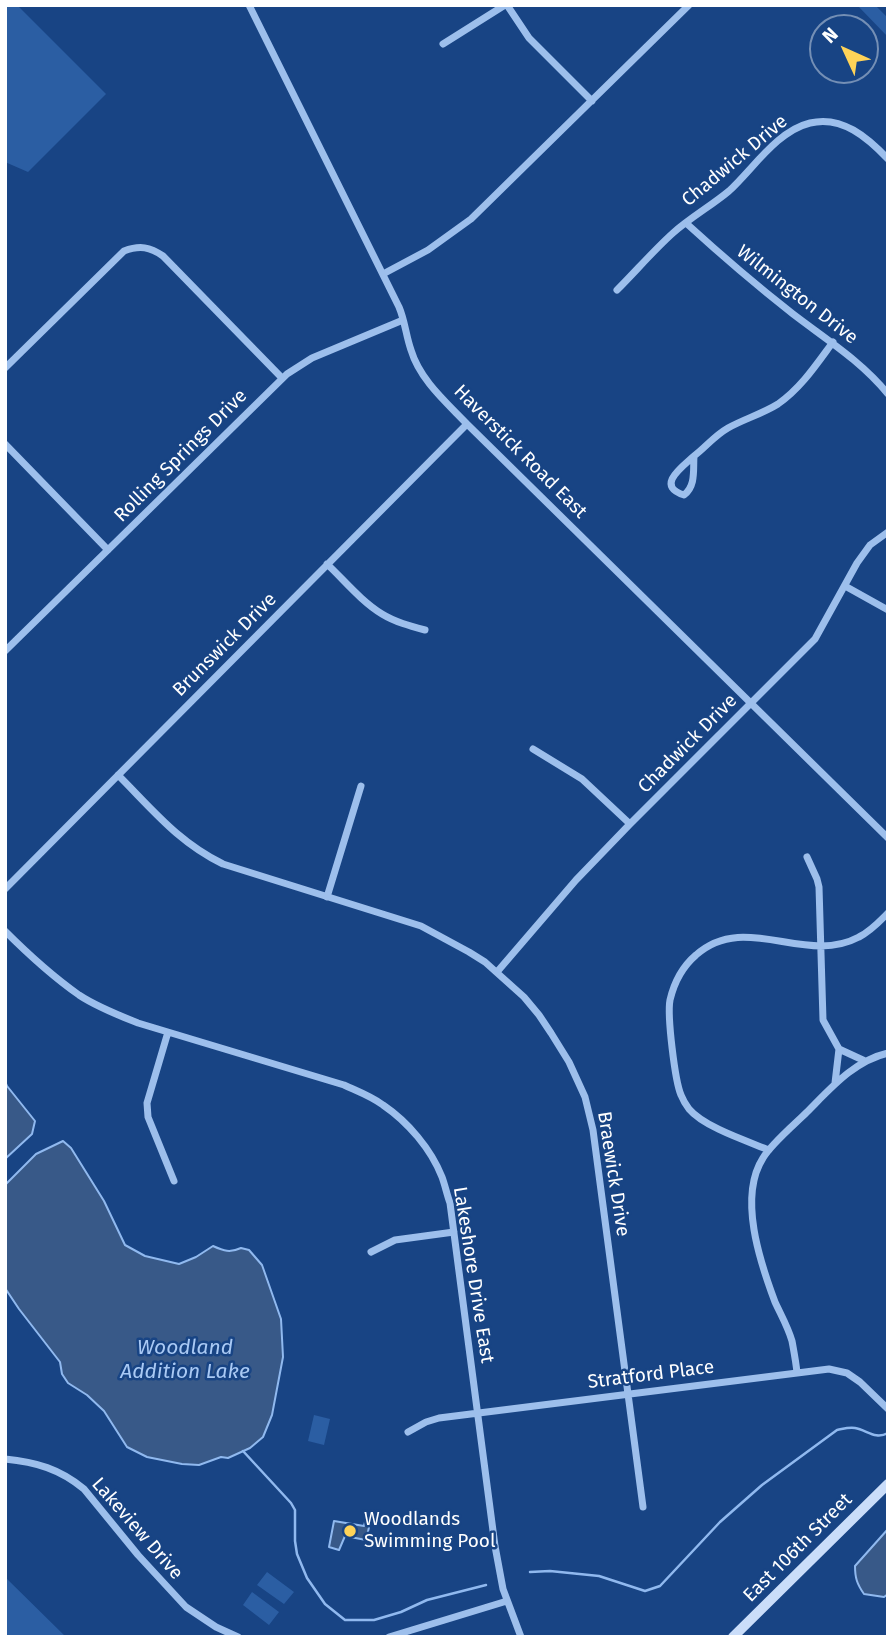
<!DOCTYPE html>
<html>
<head>
<meta charset="utf-8">
<style>
	body { margin:0 }
	#map { position:relative; width:893px; height:1642px; overflow:hidden; background:#184484; font-family:"Fira Sans",sans-serif }
	canvas { display:block }
	.frame { position:absolute; inset:0; border:7px solid #fff; pointer-events:none }
	.north { position:absolute; left:809px; top:14px; width:70px; height:70px; box-sizing:border-box; background:#184484; border:2px solid #748fb5; border-radius:50%; rotate:315deg; font-size:19px; font-weight:700; line-height:28px; text-align:center; color:#fff }
	.north::after { content:''; display:block; margin:auto; width:24px; height:32px; background:#ffd358; clip-path:polygon(50% 0,100% 100%,50% 72%,0 100%) }
</style>
</head>
<body>
<div id="map">
<canvas width="893" height="1642"></canvas>
<div class="frame"></div>
<div class="north">N</div>
</div>
<script>
const ctx = document.querySelector('canvas').getContext('2d');
ctx.lineJoin = 'round';
function paint(path, color) { ctx.fillStyle = color; ctx.fill(path, 'evenodd'); }
function trace(path, color, width, dash) { ctx.strokeStyle = color; ctx.lineWidth = width; ctx.lineCap = dash ? 'butt' : 'round'; ctx.setLineDash(dash || []); ctx.stroke(path); }
function write(font, color, halo, rows, align = 'center') {
  ctx.font = font + ' "Fira Sans",sans-serif'; ctx.lineWidth = 5; ctx.setLineDash([]); ctx.textBaseline = 'middle'; ctx.strokeStyle = halo; ctx.fillStyle = color; for (const [text, x, y, turn = 0] of rows) {
    ctx.save(); ctx.translate(x, y); ctx.rotate((+turn || 0) * Math.PI / 180); ctx.textAlign = isNaN(turn) ? turn : align; if (halo) ctx.strokeText(text, 0, 0); ctx.fillText(text, 0, 0); ctx.restore();
  }
}
const green = new Path2D(`
	M5,5H17L106,94L28,172L5,162Z
	M857,5H875L888,18V37Z
	M314,1415L330,1419L324,1445L308,1441Z
	M267,1572L294,1592L284,1604L257,1585Z
	M5,1577L66,1637H5Z
	M252,1592L279,1612L269,1625L243,1605Z`);
const water = new Path2D(`
	M5,1081L7,1086L35,1121L32,1134L5,1159Z
	M63,1141L71,1148L104,1201L125,1245L145,1256L179,1264L196,1257L213,1246C224,1251 230,1253 241,1248L249,1250L262,1265L281,1319L283,1357L272,1415L263,1437L250,1448L228,1458L221,1457L199,1465L182,1464L147,1457L127,1447L104,1411L87,1395L68,1383L62,1374L60,1362L19,1309L5,1288V1185L36,1154Z
	M334,1521L364,1526L365,1522L370,1523L366,1540L345,1536L339,1550L329,1547Z
	M888,1529V1594L884,1597L864,1594C857,1584 855,1578 855,1566Z`);
const stream = new Path2D(`
	M243,1451L291,1503L295,1510V1541L297,1554L307,1578L325,1604L345,1620H374L401,1612L427,1600L486,1585
	M530,1572L550,1571L599,1576L645,1591L660,1586L720,1522L762,1485L837,1430C843,1429 848,1427 855,1428C867,1430 875,1440 888,1433`);
const street = new Path2D(`
	M249,5L399,307C405,321 406,336 411,350C420,380 446,402 467,424L888,838
	M507,5L529,38L592,101
	M443,44L505,5
	M686,223C721,255 756,285 793,314C827,340 861,361 888,394
	M383,274L428,250L471,219L689,5
	M617,290C636,271 654,250 673,233C691,217 711,206 729,191C753,169 777,131 810,123C842,115 868,138 888,159
	M5,368L124,251C140,245 150,247 163,256L282,378
	M5,444L108,550
	M694,456C706,447 714,436 728,428C744,419 762,414 778,404C801,388 816,365 833,342
	M694,456C693,470 696,486 684,495C655,486 682,467 694,456Z
	M327,564C345,581 361,601 382,614C395,622 410,626 425,630
	M845,586L888,610
	M5,651L287,374L312,358L403,320
	M533,749L582,779L630,824
	M118,775C153,810 178,842 223,864L421,926L469,952L485,962L524,997L539,1015L551,1033L569,1062L585,1097L593,1130L643,1507
	M807,857L817,879L819,887L823,1020L839,1049L865,1061
	M5,889L467,424
	M327,897L361,786
	M5,931C28,954 52,976 79,995C97,1007 118,1015 138,1023L344,1085C357,1091 371,1096 383,1105C408,1122 431,1149 442,1177C445,1185 447,1195 450,1203L495,1546L503,1589L521,1637
	M497,972L576,880L630,824L815,639L857,563L870,545L888,532
	M168,1032L147,1103L148,1117L174,1181
	M835,1083L839,1049
	M769,1150C747,1141 704,1127 689,1109C686,1105 683,1100 681,1095C675,1081 667,1016 670,1000C674,983 682,967 696,955C745,911 805,966 859,937C871,931 879,922 888,913
	M371,1252L395,1240L454,1232
	M797,1373C796,1362 794,1352 792,1341C788,1327 781,1315 775,1302C760,1262 738,1197 763,1158C771,1144 795,1124 807,1112C831,1088 854,1061 888,1053
	M408,1432L426,1422L439,1418L829,1369L847,1373L860,1382L888,1409
	M5,1459C36,1462 60,1469 84,1489L138,1555L186,1607L216,1627L238,1637
	M389,1637L507,1601`);
const secondary = new Path2D(`
	M733,1637L888,1484`);
const markers = [
	[350,1531,7,"#ffd358"]
];
const streetNames = [
	["Chadwick Drive",735,161,-40],
	["Wilmington Drive",797,295,38],
	["Haverstick Road East",520,452,45],
	["Rolling Springs Drive",181,456,-45],
	["Brunswick Drive",225,645,-45],
	["Chadwick Drive",688,744,-45],
	["Braewick Drive",613,1174,81],
	["Lakeshore Drive East",473,1275,81],
	["Stratford Place",651,1375,-7],
	["Lakeview Drive",137,1529,49],
	["East 106th Street",798,1548,-45]
];
const poiNames = [
	["Woodlands",364,1520],
	["Swimming Pool",364,1542]
];
const waterNames = [
	["Woodland",185,1348],
	["Addition Lake",185,1372]
];
paint(green, '#2b5ea3');
paint(water, '#385988');
trace(water, '#90b9ef', 2);
trace(stream, '#90b9ef', 2.5);
trace(street, '#9dbfec', 7);
trace(secondary, '#caddf9', 10);
for (const [x, y, r, color] of markers) { const dot = new Path2D(); dot.arc(x, y, r, 0, 2 * Math.PI); ctx.fillStyle = color; ctx.fill(dot); trace(dot, '#184484', 2.5); }
write('19px', '#fff', '#184484', streetNames);
write('19px', '#fff', '#184484', poiNames, 'left');
write('italic 21px', '#a9c9f4', '#184484', waterNames);
</script>
</body>
</html>
